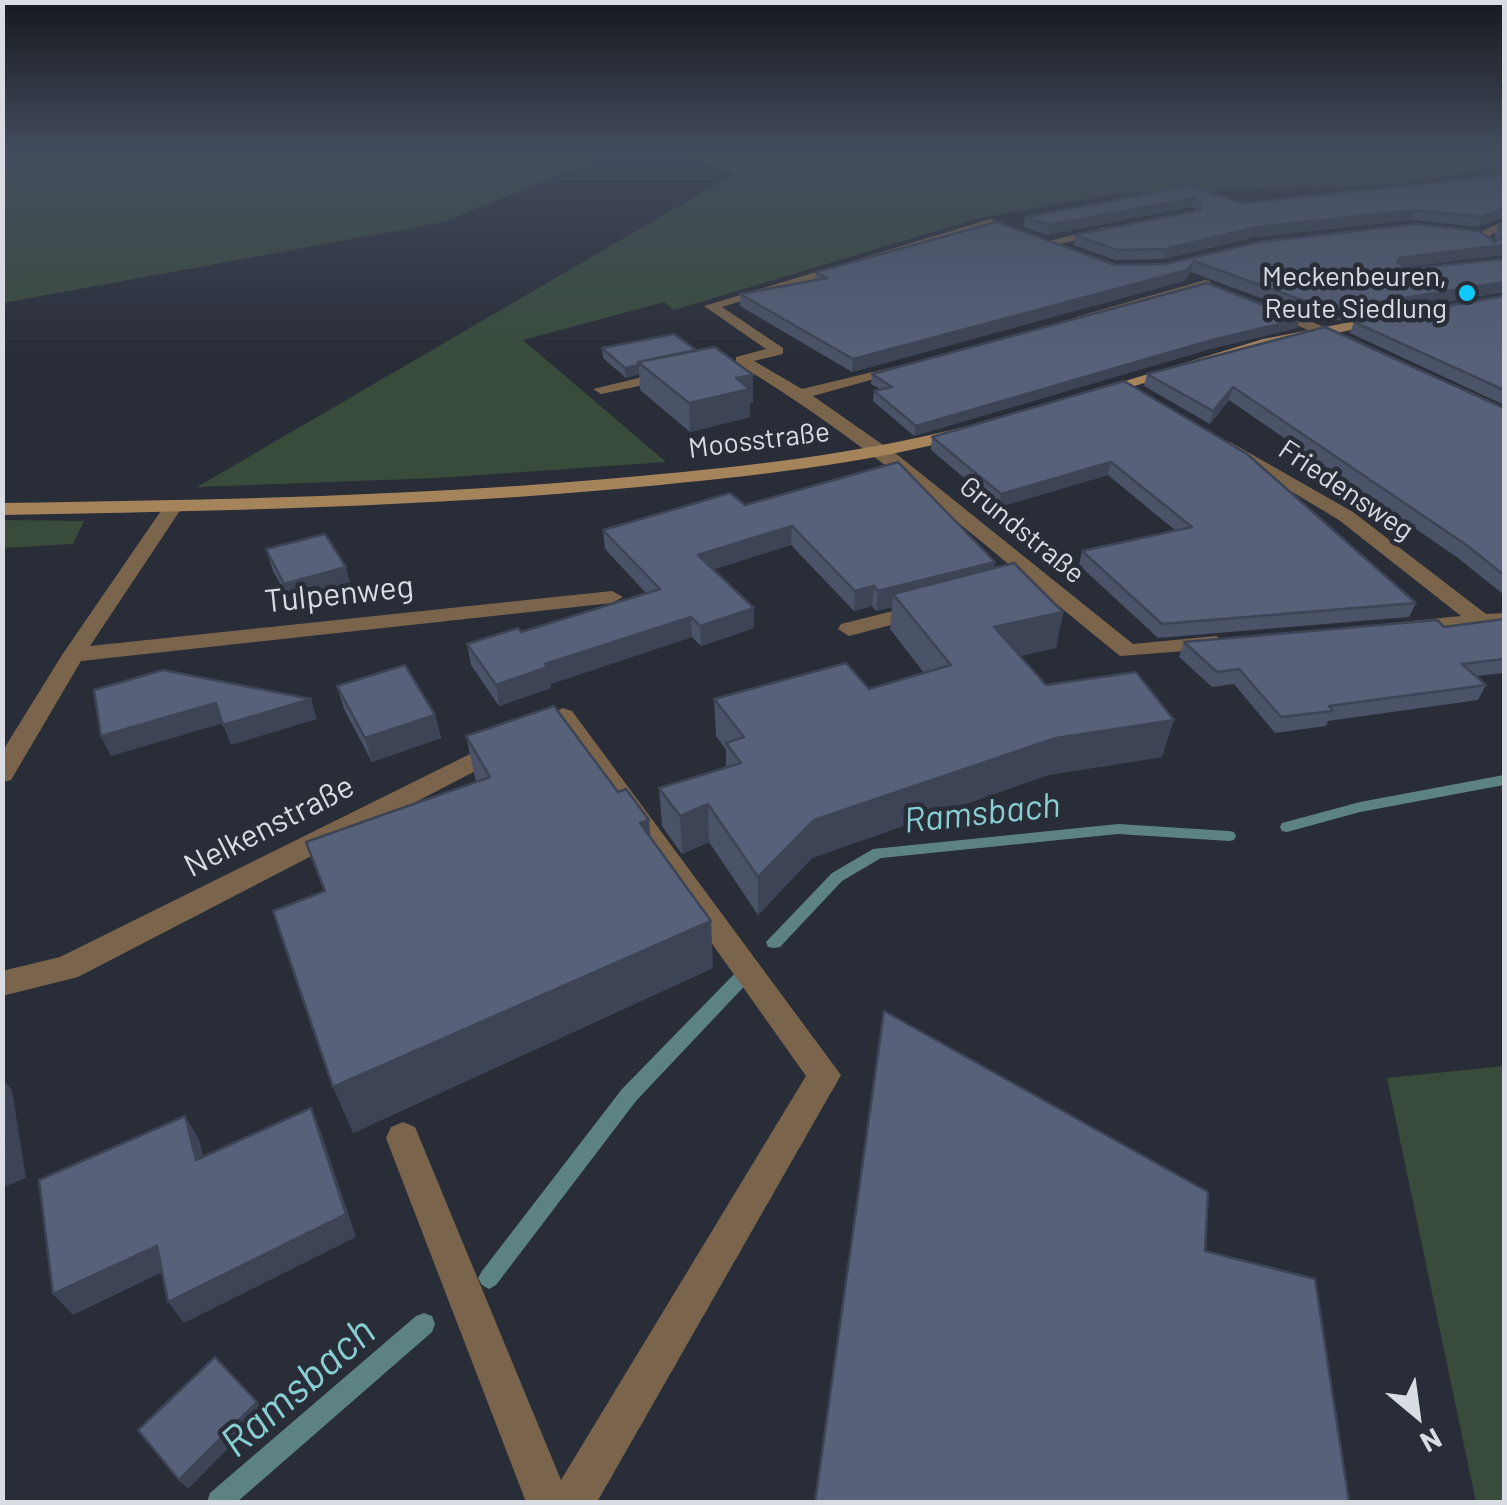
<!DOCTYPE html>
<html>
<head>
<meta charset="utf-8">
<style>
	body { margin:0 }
	#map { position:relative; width:1507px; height:1505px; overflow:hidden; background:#292d37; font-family:Barlow,sans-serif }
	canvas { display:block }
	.frame { position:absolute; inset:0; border:5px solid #d9dce2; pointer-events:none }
	.north { position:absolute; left:1367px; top:1365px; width:100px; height:100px; -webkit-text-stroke:8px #292d37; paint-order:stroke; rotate:151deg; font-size:28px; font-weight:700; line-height:40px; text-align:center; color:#d9dce2 }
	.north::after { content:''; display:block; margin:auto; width:35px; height:45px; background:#d9dce2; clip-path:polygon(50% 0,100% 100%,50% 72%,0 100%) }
</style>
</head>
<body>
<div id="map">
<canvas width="1507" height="1505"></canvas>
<div class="frame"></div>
<div class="north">N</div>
</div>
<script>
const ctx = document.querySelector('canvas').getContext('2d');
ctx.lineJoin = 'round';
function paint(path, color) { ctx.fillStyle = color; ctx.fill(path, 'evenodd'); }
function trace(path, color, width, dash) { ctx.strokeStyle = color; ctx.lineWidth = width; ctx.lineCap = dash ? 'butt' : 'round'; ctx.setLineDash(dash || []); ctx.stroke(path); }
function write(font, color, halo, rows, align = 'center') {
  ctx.font = font + ' Barlow,sans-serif'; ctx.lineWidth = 9; ctx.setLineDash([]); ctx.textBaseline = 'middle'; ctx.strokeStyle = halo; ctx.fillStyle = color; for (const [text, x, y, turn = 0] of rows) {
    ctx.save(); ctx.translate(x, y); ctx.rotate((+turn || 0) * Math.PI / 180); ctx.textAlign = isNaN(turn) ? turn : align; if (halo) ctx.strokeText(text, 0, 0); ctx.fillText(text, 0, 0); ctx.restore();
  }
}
const green = new Path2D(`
	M2,151L3,150L618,151L444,222L3,303Z
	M668,151H1504V160L1495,167L1399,185L1116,194L979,218L674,310L664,302L523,340L666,462L437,478L197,487L734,174Z
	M3,520L84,521L73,544L3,548Z
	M1504,1066V1502H1476L1387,1078Z`);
const stream = new Path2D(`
	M1504,775V785L1360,812L1287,832L1282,831L1280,827L1282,823L1360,802Z
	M1118,824L1229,831L1234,832L1236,836L1234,840L1229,841L1118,834L881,858L842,881L780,947L774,948L768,947L766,942L832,873L873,849Z
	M748,964L754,966L756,971L754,976L636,1101L496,1285L489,1289L482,1285L478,1278L482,1271L622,1089L742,966Z
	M424,1313L432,1316L435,1324L432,1332L237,1502H207L210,1493L416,1316Z`);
const lane = new Path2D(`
	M563,708L572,711L841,1075L597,1502H526L386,1138L391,1127L403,1122L415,1127L561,1480L806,1076L554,721L551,716Z`);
const street = new Path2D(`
	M990,219L1032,234L1026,238L990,226L722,307L783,348V354L754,361L802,389L910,363V369L813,396L899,456L1133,644L1216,636L1227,643L1224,648L1120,656C994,554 875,446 736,363V357L766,349L704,306Z
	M1504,221V228L1489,236L1504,247V256L1474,235Z
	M1105,227L1109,233L1051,246L1045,242Z
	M1205,280L1210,281V287L1083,321L1076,317Z
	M1268,304L1351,338L1353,341L1341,344L1263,311L1261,308Z
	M672,370L677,372V378L601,394L593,389Z
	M1230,442L1353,512L1486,614L1504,613V625L1402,632L1399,627L1402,622L1461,616L1339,520L1224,451L1221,447Z
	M174,500L183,506L90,646L612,591L623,597L612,603L81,661L11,780L2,782V752L62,655L167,502Z
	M921,604L932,610L929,615L849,636L838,629L841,624Z
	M563,708L575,716L572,721L78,977L2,996V971L60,957Z`);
const secondary = new Path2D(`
	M1387,315L1394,319L1392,322L1270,346L1097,397L1089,392L1263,339Z
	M963,427L971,432L969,436C861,465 751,476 639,487C428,507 215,511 2,515V503C215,500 428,496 640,476C749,466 857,454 963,427Z`);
const wall = new Path2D(`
	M1504,170V219L1503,218L1478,227L1412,220L1255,237L1163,259L1115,260L1074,245L1075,235L1196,210L1192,207L1047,235L1024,227L1025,217L1191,186L1242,203L1501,176Z
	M1504,223V255L1405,267L1407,269L1504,259V292L1325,322L1191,272L1184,281L852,372L740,306V294L815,280L816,272L1166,264L1259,242H1495L1497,241L1494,237L1498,227Z
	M1504,296V405L1350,333L1354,322Z
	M1297,328L1210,349L914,436L873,401L874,391L880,389L871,384L872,374Z
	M602,348L753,402L750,403V417L690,432L640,390L639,374L626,378L603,358Z
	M1147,374L1504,408V595L1458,558L1229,400L1210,424L1144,386Z
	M1124,381L1416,603L1409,617L1158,638L1079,565L1082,551L1176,531L1108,475L999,507L931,450L932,437Z
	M745,505L994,568L1063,612L1056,648L1020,656L1046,685L1162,757L1048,775L812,858L758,915L709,842L682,854L662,826L659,788L726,768V750L716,736L714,699L869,689L924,673L890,629L892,607L876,611L872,606L854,611L791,545L714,569L754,628L701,646L692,637L550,684L551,688L499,706L471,665L467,644L521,632L646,593L605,549L603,530Z
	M266,549L352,589L292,606L273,571Z
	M1504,619V673L1476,676L1486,685L1478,700L1328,721L1326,726L1275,733L1234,684L1212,687L1179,657L1184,642L1444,627Z
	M337,686L435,715L441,738L372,762L344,709Z
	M466,736L618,792L649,820L650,837L713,968L353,1133L324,892L476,782Z`);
const shadedWall = new Path2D(`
	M1195,198L1192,207L1047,235L1049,225Z
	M1504,208L1503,218L1478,227L1482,217Z
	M1415,210L1412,220L1255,237L1163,259L1165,249L1257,227Z
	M1504,245V255L1397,268V262L1400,258Z
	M1194,261L1191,272L1184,281L852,372L853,359Z
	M1504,282V292L1325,322L1329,310Z
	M1300,319L1297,328L1210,349L914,436L916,426L1212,340Z
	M639,365V374L626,378L625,368Z
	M753,375V402L750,403V417L690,432L689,403L736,378Z
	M1233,387L1229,400L1210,424L1213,411Z
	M1111,462L1108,475L999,507L1001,494Z
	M792,526L791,545L699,574L698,555Z
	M995,562L992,581L893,594L892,607L876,611L878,591Z
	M346,567L352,589L292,606L284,584Z
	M874,586L872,606L854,611L855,591Z
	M754,608V628L701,646L700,626Z
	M1063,612L1056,648L988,663L994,627Z
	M691,617L692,637L550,684L551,688L499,706L496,685L545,664Z
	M311,699L317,719L231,745L223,725Z
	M216,703L224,723L111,756L101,736Z
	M435,715L441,738L372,762L365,738Z
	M1174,720L1162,757L1048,775L812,858L758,915V877L814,820L1056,738Z
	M708,804L709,842L682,854L680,816Z
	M649,820L653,867L640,823Z
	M711,921L713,968L353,1133L333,1087Z
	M2,1078L12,1090L26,1178L2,1188Z
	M311,1108L321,1132L356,1237L184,1323L168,1302Z
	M185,1116L199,1139L210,1183L196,1160Z
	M157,1246L173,1267L73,1315L53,1294Z
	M257,1402L264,1412L188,1489L179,1480Z`);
const building = new Path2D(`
	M1504,175V208L1482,217L1415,210L1257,227L1165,249L1117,250L1075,235L1200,210L1202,204L1195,198L1049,225L1025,217L1191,186L1242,203Z
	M997,222L1115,265L1166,264L1259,242L1416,224L1479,231L1495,242L1504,235V245L1400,258L1397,262L1407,269L1504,259V282L1329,310L1194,261L1187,270L853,359L740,294L827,278L816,272Z
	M1504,223V234L1498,227Z
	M1207,283L1300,319L1212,340L916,426L874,391L892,387L872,374Z
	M1504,296V390L1354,322Z
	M1325,327L1504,408V575L1465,544L1233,387L1213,411L1147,374Z
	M674,334L696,350L638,362L639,365L625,368L602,348Z
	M715,347L753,375L736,378L750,389L689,403L638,362Z
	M1124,381L1247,454L1416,603L1162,624L1082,551L1192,527L1111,462L1001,494L932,437Z
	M898,462L995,562L878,591L874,586L855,591L792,526L698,555L754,608L700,626L691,617L545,664L548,667L496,685L467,644L518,628L521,632L660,589L603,530L730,493L745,505Z
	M325,534L346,567L284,584L266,549Z
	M1014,563L1063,612L994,627L1046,685L1136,672L1174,720L1056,738L814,820L758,877L708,804L680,816L659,788L741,763L726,743L744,737L714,699L846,663L869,689L951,665L893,594Z
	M1504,619V659L1462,664L1486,685L1329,706L1333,711L1281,717L1239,669L1217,672L1184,642L1437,620L1444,627Z
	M405,665L435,715L365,738L337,686Z
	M163,670L311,699L223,725L216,703L101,736L94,690Z
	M554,706L618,792L626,789L649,820L640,823L711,921L333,1087L273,911L325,891L306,842L490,777L466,736Z
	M884,1011L1208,1192L1205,1251L1315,1279L1349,1502H815Z
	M311,1108L346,1214L168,1302L157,1246L53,1294L39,1180L185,1116L196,1160Z
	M2,1124L7,1155L2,1157Z
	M215,1357L257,1402L179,1480L138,1430Z`);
const markers = [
	[1467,293,10,"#0ecafa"]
];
const farPoinames = [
	["Meckenbeuren,",1447,277],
	["Reute Siedlung",1447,309]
];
const farStreetnames = [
	["Moosstraße",759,440,-7],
	["Friedensweg",1346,490,34],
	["Grundstraße",1022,530,39]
];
const streetNames = [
	["Tulpenweg",339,594,-6],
	["Nelkenstraße",269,826,-27]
];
const waterNames = [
	["Ramsbach",982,813,-6]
];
const nearWaternames = [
	["Ramsbach",298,1387,-41]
];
paint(green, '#394c3b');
paint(stream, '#5d8284');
paint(lane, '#7a654c');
paint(street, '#7a654c');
paint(secondary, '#a5845c');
paint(wall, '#4b5368');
paint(shadedWall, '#3d4455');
paint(building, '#576179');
trace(building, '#3d4455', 2.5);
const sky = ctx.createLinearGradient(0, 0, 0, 361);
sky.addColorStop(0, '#17191e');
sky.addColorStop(0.42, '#434c5e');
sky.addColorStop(1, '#434c5e00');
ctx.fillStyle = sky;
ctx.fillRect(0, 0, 1507, 361);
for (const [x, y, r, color] of markers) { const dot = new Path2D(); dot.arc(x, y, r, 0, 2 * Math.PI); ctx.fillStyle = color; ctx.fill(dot); trace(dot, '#292d37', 4); }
write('28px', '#d9dce2', '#292d37', farPoinames, 'right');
write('28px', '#d9dce2', '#292d37', farStreetnames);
write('32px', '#d9dce2', '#292d37', streetNames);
write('italic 35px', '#88cfd3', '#292d37', waterNames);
write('italic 42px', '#88cfd3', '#292d37', nearWaternames);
</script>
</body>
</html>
